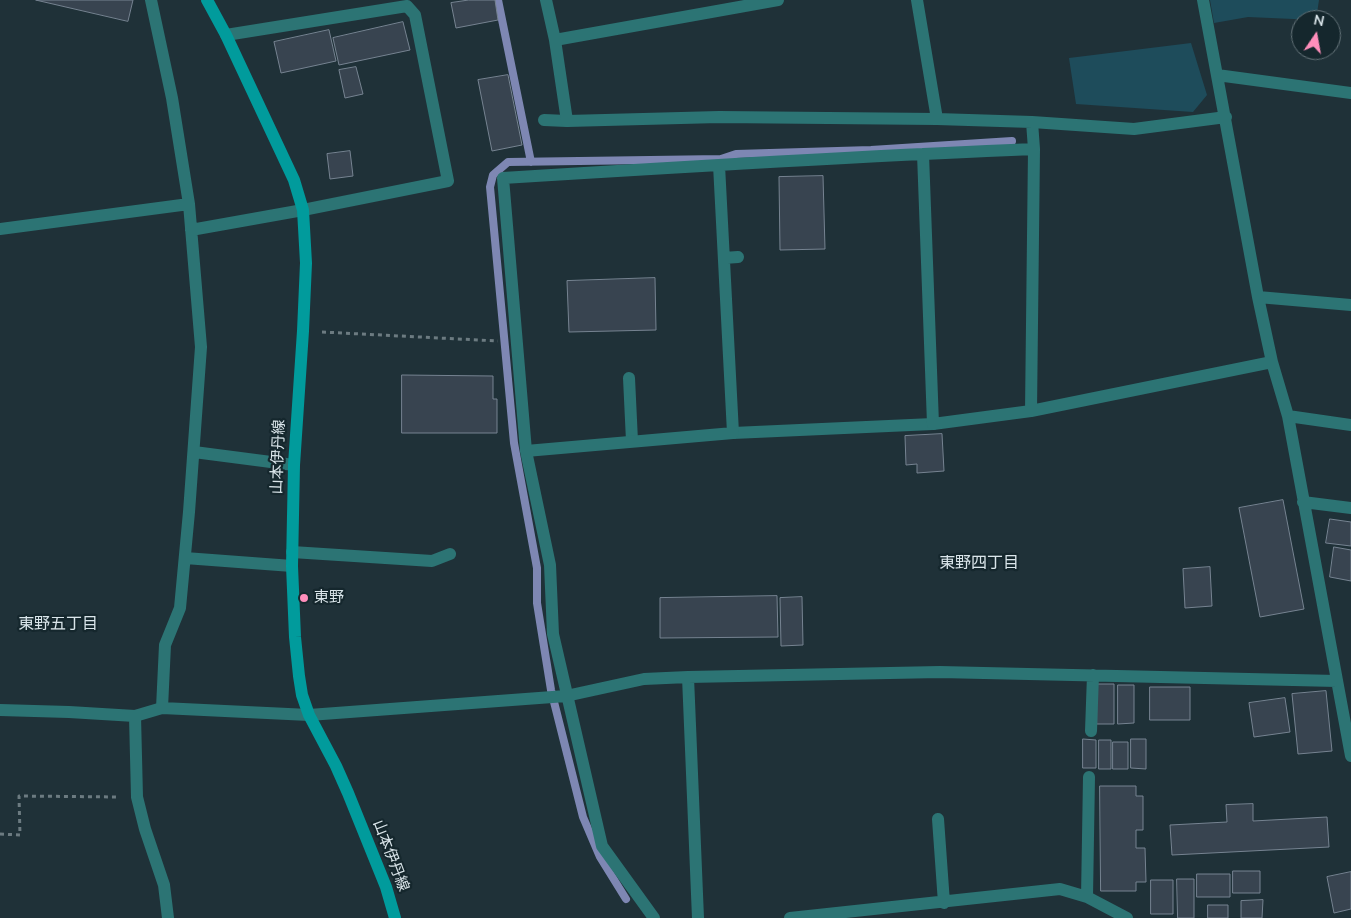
<!DOCTYPE html>
<html>
<head>
<meta charset="utf-8">
<style>
	body { margin:0 }
	#map { position:relative; width:1351px; height:918px; overflow:hidden; background:#1f3138; font-family:"Nunito Sans",sans-serif }
	canvas { display:block }
	.north { position:absolute; left:1291px; top:10px; width:50px; height:50px; box-sizing:border-box; background:#15272d; border:1px solid #647379; border-radius:50%; rotate:12deg; font-size:14px; font-weight:700; line-height:20px; text-align:center; color:#dae5ea }
	.north::after { content:''; display:block; margin:auto; width:18px; height:22px; background:#ff8ebb; clip-path:polygon(50% 0,100% 100%,50% 72%,0 100%) }
</style>
</head>
<body>
<div id="map">
<canvas width="1351" height="918"></canvas>
<div class="north">N</div>
</div>
<script>
const ctx = document.querySelector('canvas').getContext('2d');
ctx.lineJoin = 'round';
function paint(path, color) { ctx.fillStyle = color; ctx.fill(path, 'evenodd'); }
function trace(path, color, width, dash) { ctx.strokeStyle = color; ctx.lineWidth = width; ctx.lineCap = dash ? 'butt' : 'round'; ctx.setLineDash(dash || []); ctx.stroke(path); }
function write(font, color, halo, rows, align = 'center') {
  ctx.font = font + ' "Nunito Sans","Noto Sans JP",sans-serif'; ctx.lineWidth = 4.5; ctx.setLineDash([]); ctx.textBaseline = 'middle'; ctx.strokeStyle = halo; ctx.fillStyle = color; for (const [text, x, y, turn = 0] of rows) {
    ctx.save(); ctx.translate(x, y); ctx.rotate((+turn || 0) * Math.PI / 180); ctx.textAlign = isNaN(turn) ? turn : align; if (halo) ctx.strokeText(text, 0, 0); ctx.fillText(text, 0, 0); ctx.restore();
  }
}
const green = new Path2D(`
	M1210,0H1319L1316,20L1248,17L1214,23Z
	M1191,43L1207,95L1193,112L1076,104L1069,58Z`);
const stream = new Path2D(`
	M498,0L531,162
	M626,899L600,857L583,817L551,690L537,603V568L514,443L490,187L493,175L508,162L721,159L736,154L871,150L1012,141`);
const building = new Path2D(`
	M36,0H133L128,21Z
	M469,0H495L498,20L456,28L451,3Z
	M403,22L410,50L339,65L333,38Z
	M329,30L336,61L281,73L274,42Z
	M356,67L363,94L345,98L339,70Z
	M508,75L522,145L492,151L478,80Z
	M350,151L353,176L330,179L327,154Z
	M823,176L825,249L780,250L779,177Z
	M655,278L656,330L569,332L567,281Z
	M402,375L493,376V399H497V433H402Z
	M942,434L944,471L917,473V464L906,465L905,436Z
	M1283,500L1304,609L1260,617L1239,508Z
	M1330,519L1351,522V546L1326,543Z
	M1334,547L1351,550V581L1330,577Z
	M1210,567L1212,606L1185,608L1183,569Z
	M777,596L778,637L660,638V598Z
	M802,597L803,645L781,646L780,598Z
	M1097,684H1114V724H1097Z
	M1118,685H1134V723L1118,724Z
	M1150,687H1190V720H1150Z
	M1326,691L1332,751L1298,754L1292,694Z
	M1285,698L1290,732L1254,737L1249,703Z
	M1083,739L1096,740V768H1083Z
	M1131,739H1146V769L1131,768Z
	M1099,740H1111V769H1099Z
	M1113,742H1128V769H1113Z
	M1100,786H1136V796H1143V830H1136V848H1145L1146,882H1136V891H1101Z
	M1253,804V821L1327,817L1329,847L1172,855L1170,825L1227,822L1226,805Z
	M1233,871H1260V893H1233Z
	M1351,872V909L1334,913L1327,877Z
	M1197,874H1230V897H1197Z
	M1177,879H1194V918H1178Z
	M1151,880H1173V914H1151Z
	M1263,900L1262,918H1241V901Z
	M1208,905H1228V918H1208Z`);
const path = new Path2D(`
	M322,332L498,341
	M0,834L20,835L19,796L118,797`);
const lane = new Path2D(`
	M544,120L567,121
	M629,378L632,441
	M733,433L933,424`);
const street = new Path2D(`
	M151,0L172,98L189,204L201,347L189,512L180,608L165,645L162,708
	M546,0L555,40L778,0
	M917,0L937,119
	M1203,0L1258,297L1272,362L1288,416L1351,756
	M555,40L567,121L719,117L937,119L1032,122L1134,129L1226,117
	M1217,75L1351,93
	M923,154L933,424L1031,411L1272,362
	M719,165L733,433L526,451L503,178C680,167 857,156 1034,149
	M0,229L189,204
	M191,230L303,210L448,181L415,15L407,6L226,35
	M724,258L738,257
	M1258,297L1351,305
	M1031,411L1034,149L1032,122
	M1288,416L1351,425
	M526,451L550,565L553,634L602,846L654,918
	M194,452L294,465
	M1303,502L1351,508
	M292,552L432,561L450,554
	M185,558L292,566
	M688,677L698,918
	M0,710L69,712L135,716L162,708L309,715L566,696L644,679L688,677L940,672L1337,681
	M135,716L137,797L145,829L164,885L168,918
	M1091,731L1093,675
	M938,819L944,903
	M1087,897L1089,777
	M790,918L1060,889L1087,897L1127,918`);
const secondary = new Path2D(`
	M207,0L226,35L294,180L303,210L306,263L303,331L294,465L292,566L295,637L299,676L302,695L309,715L336,766L348,793L386,887L395,918`);
const markers = [
	[304,598,5,"#ff8ebb"]
];
const streetNames = [
	["山本伊丹線",279,457,-88],
	["山本伊丹線",390,856,69]
];
const poiNames = [
	["東野",314,598]
];
const neighbourhoodNames = [
	["東野四丁目",979,564],
	["東野五丁目",58,625]
];
paint(green, '#1e4c5b');
trace(stream, '#7e87b3', 8);
paint(building, '#384450');
trace(building, '#768391', 1);
trace(path, '#6c7b81', 3, [4, 4]);
trace(lane, '#2c7474', 12);
trace(street, '#2c7474', 12);
trace(secondary, '#019b9c', 12);
for (const [x, y, r, color] of markers) { const dot = new Path2D(); dot.arc(x, y, r, 0, 2 * Math.PI); ctx.fillStyle = color; ctx.fill(dot); trace(dot, '#15272d', 2); }
write('15px', '#dae5ea', '#15272d', streetNames);
write('15px', '#dae5ea', '#15272d', poiNames, 'left');
write('16px', '#dae5ea', '#15272d', neighbourhoodNames);
</script>
</body>
</html>
